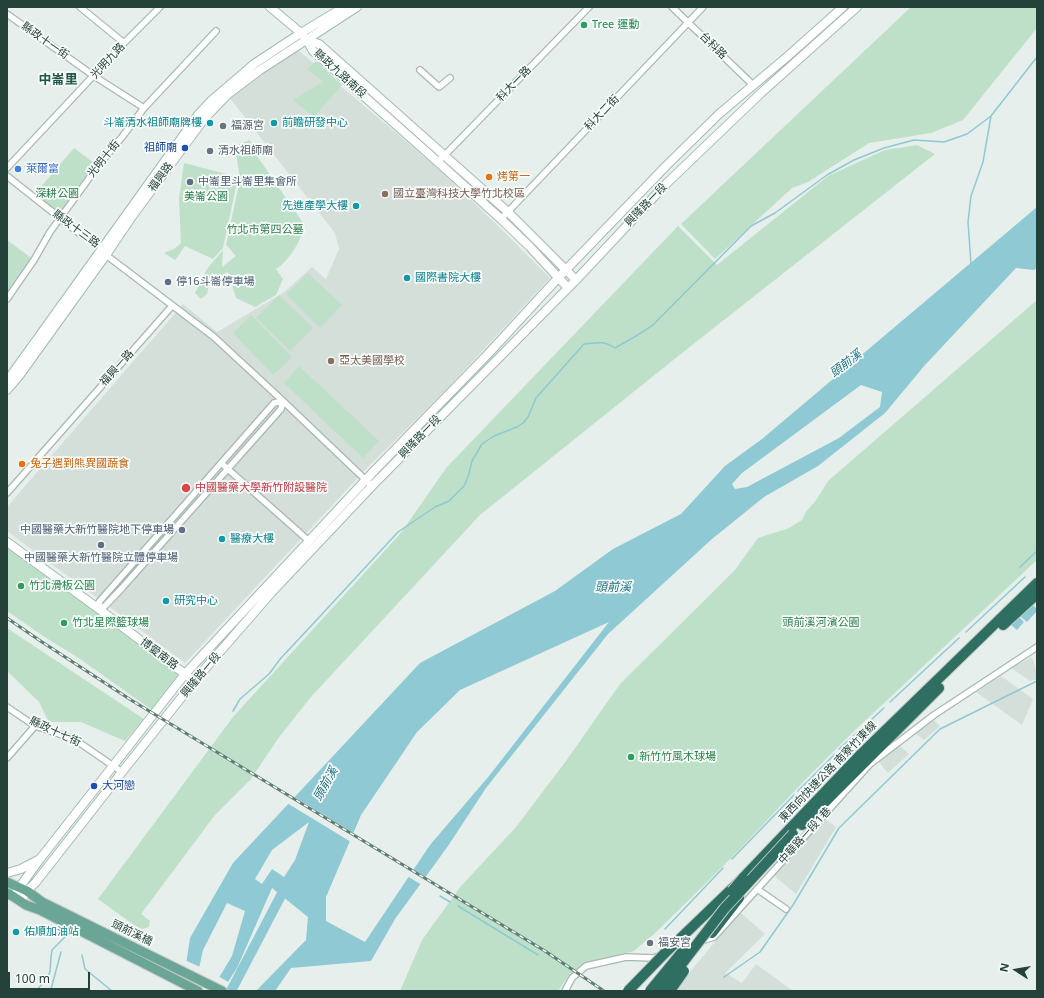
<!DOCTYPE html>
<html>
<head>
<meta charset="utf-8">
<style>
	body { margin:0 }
	#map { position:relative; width:1044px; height:998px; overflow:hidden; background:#e6efeb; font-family:"Noto Sans",sans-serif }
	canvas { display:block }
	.frame { position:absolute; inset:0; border:8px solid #24423a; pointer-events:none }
	.north { position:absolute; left:996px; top:950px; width:40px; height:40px; -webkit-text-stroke:3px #f7fbf9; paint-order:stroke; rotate:282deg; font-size:11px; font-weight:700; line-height:16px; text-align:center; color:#24423a }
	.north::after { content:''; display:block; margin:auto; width:14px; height:18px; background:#24423a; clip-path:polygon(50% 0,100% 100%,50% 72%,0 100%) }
	.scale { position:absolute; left:8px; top:972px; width:82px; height:18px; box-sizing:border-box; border:2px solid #24423a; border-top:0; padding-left:5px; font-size:12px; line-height:14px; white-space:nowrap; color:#24423a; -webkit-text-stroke:3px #f7fbf9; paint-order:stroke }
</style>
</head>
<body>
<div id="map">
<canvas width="1044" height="998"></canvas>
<div class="frame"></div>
<div class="north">N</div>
<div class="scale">100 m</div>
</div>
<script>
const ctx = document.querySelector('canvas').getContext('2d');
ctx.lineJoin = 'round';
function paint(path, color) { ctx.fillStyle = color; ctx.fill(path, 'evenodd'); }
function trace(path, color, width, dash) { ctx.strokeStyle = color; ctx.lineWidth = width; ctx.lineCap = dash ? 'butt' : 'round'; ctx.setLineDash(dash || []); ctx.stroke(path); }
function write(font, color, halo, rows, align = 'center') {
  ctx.font = font + ' "Noto Sans","Noto Sans TC",sans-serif'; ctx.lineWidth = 3.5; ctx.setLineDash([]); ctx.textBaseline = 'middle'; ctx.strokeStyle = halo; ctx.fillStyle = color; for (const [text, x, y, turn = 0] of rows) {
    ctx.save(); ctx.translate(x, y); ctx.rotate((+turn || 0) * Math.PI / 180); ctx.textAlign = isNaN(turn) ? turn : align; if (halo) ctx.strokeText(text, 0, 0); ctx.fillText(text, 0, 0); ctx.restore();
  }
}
const built = new Path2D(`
	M298,50L434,165L495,223L550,278L445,391L366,469L185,663L7,531V507L183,304L217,332L283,293L312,267L326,279L339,249L335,233L229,97Z
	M1032,657L1037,672V679L1030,681L1011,668Z
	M1001,676L1033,699L1022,725L976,692Z
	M932,719L940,726L924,740L916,734Z
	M899,745L909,754L888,773L879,762Z
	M825,819L836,827L796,894L772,874Z
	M740,912L765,934L725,973L742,983L756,964L793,991H674Z`);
const green = new Path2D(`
	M911,7H1037V28L963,120L931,133L869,143L808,182L792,188L715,259L681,224Z
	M316,61L342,85L314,117L293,100L323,82L307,69Z
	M250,140L255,153L303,223C302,227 302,232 301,236C298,246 285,264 276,269L283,279L276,295L255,307L236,298L228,272L218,277L212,273L207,294L201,299L195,293L207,269L223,250L222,267L236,256L226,245L240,179L235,146Z
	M917,145L935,154L682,353L480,515L310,698L277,740L251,779L215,815L141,914L150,921L149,927L142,929L134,925L98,899L233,717L400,534L447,467L678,226L717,265L828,176L885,150Z
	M74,148L98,166L60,217L33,196Z
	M184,163L238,177L223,248L213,259L185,246L175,260L164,253L174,249L181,243L179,199Z
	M7,240L34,260L7,299Z
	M308,273L342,305L320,328L286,294Z
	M279,295L313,328L290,351L256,318Z
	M1037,300V560L852,733L806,779L739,850L694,895L654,934L634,951L583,964L568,977L558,991H400L422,940L461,886L516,827L566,761L620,684L735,570L758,538L789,528L802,520L806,512L817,499L828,481Z
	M251,315L292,357L273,375L233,333Z
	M299,366L379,441L363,458L284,383Z
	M7,547L109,622L178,675L152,710L80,659L43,636L7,611Z
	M7,628L144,719L125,741L81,722H49L39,702L7,671Z`);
const water = new Path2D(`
	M1037,207V268L1034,270L1016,268L925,365L885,413L818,466L764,497L712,539L608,634L486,788L448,846L395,919L371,961L291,968L275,991H256L306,940L308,917L272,888L237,968L222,991H211L232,956L245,911L227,903L203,950L194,991H182L190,938L233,863L420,663L555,591L613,549L681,514L725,466L762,439ZM861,385L882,392L880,407L839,438L747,487L735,489L732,484L742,473ZM609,622L489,776L430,845L365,942L326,921V897L361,815L417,732L460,690ZM309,822L295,860L284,877L272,869L262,884L255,879L272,850Z
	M1032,604L1037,609V611L1027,622L1020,616Z
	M1019,617L1024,622L1017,630L1011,625Z`);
const pier = new Path2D(`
	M293,796L355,834L351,842L287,803Z
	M412,869L428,878L422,885L407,876Z
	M185,960L202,968L196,991H180Z
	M218,976L230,983L225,991H209Z`);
const stream = new Path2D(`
	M971,264L968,222L971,196L983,162L991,116
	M1020,567L1037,551
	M966,632L1025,577
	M890,702L959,638
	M233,711L240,699L269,674L281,658L311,626L398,532L435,507L449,501L464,486L468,477L472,461L482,444L494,436L517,427L523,423L528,417L536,398L584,344C597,343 604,340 615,348L636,336L653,325L751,226L775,213L827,175L854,160L884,148L914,140L944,142L967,134L991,116L1037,57
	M839,749L884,708
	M798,791L835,754
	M732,859L794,795
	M440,896L450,902
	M458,906L538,955
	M665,929L723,868
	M82,955L85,969L112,991
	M724,977L760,952L793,905L839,828L940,729L1037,681
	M36,991L47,978L50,972L51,957L52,950L65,937
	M50,991L51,989L61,952`);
const river = new Path2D(`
	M231,991L287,884`);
const street = new Path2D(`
	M80,7L124,43
	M672,7L753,85
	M7,14L94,76L144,108
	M420,70L439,87L450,78
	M438,162L589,7
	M7,168L124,43L160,7
	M7,176L79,233L102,247L106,255L214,337L283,401L372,486
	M501,219L703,7
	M7,299L34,260L50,232L98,166L122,137L144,108L216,31
	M283,401L281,409L122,588L105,606L99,609V602L274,403Z
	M221,463L309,541
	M7,493L172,306
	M7,707L35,726L74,739L122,772
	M7,758L35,726
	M757,889L786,909
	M701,941L714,937L870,764L934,715L1037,647
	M565,991L572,978L586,966L626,957L653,958L659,956`);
const secondary = new Path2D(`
	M270,7L301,33L307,40L313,51L438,162L501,219L530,247L568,288
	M307,40L319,44L508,212L576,280
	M7,381L198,115L212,100L254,64L301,33L344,7
	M7,390L19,376L106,255L133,215L204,119L228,94L260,70L357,7
	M7,542L99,609L185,674L195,682
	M7,873L21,869L38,860
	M14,897L19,888L40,859L185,674L375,470L488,354L558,278L666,166L719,114L788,56L843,7
	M21,901L27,891L36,882L122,772L197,678L271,593L372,486L576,280L667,183L761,93L857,7`);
const primary = new Path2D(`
	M7,882L27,891L42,902L222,991
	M7,893L14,897L26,905L40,910L198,991`);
const highway = new Path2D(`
	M1003,625L1037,594
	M802,825L939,688
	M712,933L739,898
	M664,954L743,878L862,753L1037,583`);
const rail = new Path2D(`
	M7,618L39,640L131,700L545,951L604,991`);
const highwayBridge = new Path2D(`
	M732,891L743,878
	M628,991L664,954
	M650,991L687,946
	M661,991L724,909L793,834
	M670,991L684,971`);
const markers = [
	[584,25,4,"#2e9e5b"],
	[210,123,4,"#0f9aa8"],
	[274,123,4,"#0f9aa8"],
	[223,126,4,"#6b7280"],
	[185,148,4,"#1a4fb4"],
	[210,151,4,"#6b7280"],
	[18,169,4,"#3f7fe0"],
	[489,177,4,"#e8710a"],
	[190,182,4,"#5c6f8a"],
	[385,194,4,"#8d6e63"],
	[356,206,4,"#0f9aa8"],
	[407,278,4,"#0f9aa8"],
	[168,282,4,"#5c6f8a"],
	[331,361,4,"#8d6e63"],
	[22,464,4,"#e8710a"],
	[186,488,5,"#e0444e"],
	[182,530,4,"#5c6f8a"],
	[222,539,4,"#0f9aa8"],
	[101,545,4,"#5c6f8a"],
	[21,586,4,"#2e9e5b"],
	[166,601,4,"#0f9aa8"],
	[64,623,4,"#2e9e5b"],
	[631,757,4,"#2e9e5b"],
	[94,786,4,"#1a4fb4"],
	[16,932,4,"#0f9aa8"],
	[650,943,4,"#6b7280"]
];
const leisureNames = [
	["Tree 運動",592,25],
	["竹北滑板公園",29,586],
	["竹北星際籃球場",72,623],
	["新竹竹風木球場",639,757]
];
const streetNames = [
	["縣政十一街",45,41,35],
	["台科路",713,46,44],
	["光明九路",108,61,-47],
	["縣政九路南段",340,74,42],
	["科大一路",514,84,-46],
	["科大二街",602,113,-46],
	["光明十街",104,159,-51],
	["福興路",161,177,-54],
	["興隆路一段",646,205,-46],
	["縣政十三路",76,229,36],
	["福興一路",117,368,-48],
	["興隆路一段",420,437,-46],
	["博愛南路",159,654,37],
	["興隆路一段",201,675,-50],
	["縣政十七街",55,732,25],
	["東西向快速公路 南寮竹東線",828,772,-46],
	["中華路一段1巷",805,836,-48],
	["頭前溪橋",132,933,26]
];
const cultureNames = [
	["斗崙清水祖師廟牌樓",202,123,"right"],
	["前瞻研發中心",282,123],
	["先進產學大樓",348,206,"right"],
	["國際書院大樓",415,278],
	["醫療大樓",230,539],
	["研究中心",174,601],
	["佑順加油站",24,932]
];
const worshipNames = [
	["福源宮",231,126],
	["清水祖師廟",218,151],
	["福安宮",658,943]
];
const transitNames = [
	["祖師廟",177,148],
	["大河戀",102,786,"left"]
];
const shopNames = [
	["萊爾富",26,169]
];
const foodNames = [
	["烤第一",497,177],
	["兔子遇到熊異國蔬食",30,464]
];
const serviceNames = [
	["中崙里斗崙里集會所",198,182],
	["停16斗崙停車場",176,282],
	["中國醫藥大新竹醫院地下停車場",174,530,"right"],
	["中國醫藥大新竹醫院立體停車場",101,558,"center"]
];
const parkNames = [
	["深耕公園",57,194],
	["美崙公園",206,197],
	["竹北市第四公墓",265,230],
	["頭前溪河濱公園",821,623]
];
const educationNames = [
	["國立臺灣科技大學竹北校區",393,194],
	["亞太美國學校",339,361]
];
const healthNames = [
	["中國醫藥大學新竹附設醫院",195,488]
];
const waterNames = [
	["頭前溪",846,364,-37],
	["頭前溪",613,588],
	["頭前溪",326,784,-61]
];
const quarterNames = [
	["中崙里",58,80]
];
paint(built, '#d4dfda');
paint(green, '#bfe0c8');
paint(water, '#8ec9d4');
paint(pier, '#e6efeb');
trace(stream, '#8ec9d4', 1.5);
trace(river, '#8ec9d4', 10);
trace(street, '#a8b8b2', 8);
trace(secondary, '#a4bbb3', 10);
trace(primary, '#c2cac8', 11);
trace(highway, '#c2cac8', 12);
trace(street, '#fff', 5.5);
trace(secondary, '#fff', 8);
trace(primary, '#6aa596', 9);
trace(highway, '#2f6f62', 10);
trace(rail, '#5f7d75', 3);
trace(rail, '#f7fbf9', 1.5, [4.5]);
trace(highwayBridge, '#c2cac8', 12, []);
trace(highwayBridge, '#2f6f62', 10);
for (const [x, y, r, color] of markers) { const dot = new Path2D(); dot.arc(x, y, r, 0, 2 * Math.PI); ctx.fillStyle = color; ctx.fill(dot); trace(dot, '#f7fbf9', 1.5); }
write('11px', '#27864d', '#f7fbf9', leisureNames, 'left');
write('11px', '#24423a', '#f7fbf9', streetNames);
write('11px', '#0d838f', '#f7fbf9', cultureNames, 'left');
write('11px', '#5b616d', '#f7fbf9', worshipNames, 'left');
write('11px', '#164399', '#f7fbf9', transitNames, 'right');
write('11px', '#366cbe', '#f7fbf9', shopNames, 'left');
write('11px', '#c56008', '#f7fbf9', foodNames, 'left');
write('11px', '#4e5e75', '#f7fbf9', serviceNames, 'left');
write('11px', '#2d7a4b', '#f7fbf9', parkNames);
write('11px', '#785e54', '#f7fbf9', educationNames, 'left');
write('11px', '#be3a42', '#f7fbf9', healthNames, 'left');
write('italic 12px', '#1c6f80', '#f7fbf9', waterNames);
write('bold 13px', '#1f5548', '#f7fbf9', quarterNames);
</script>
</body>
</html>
